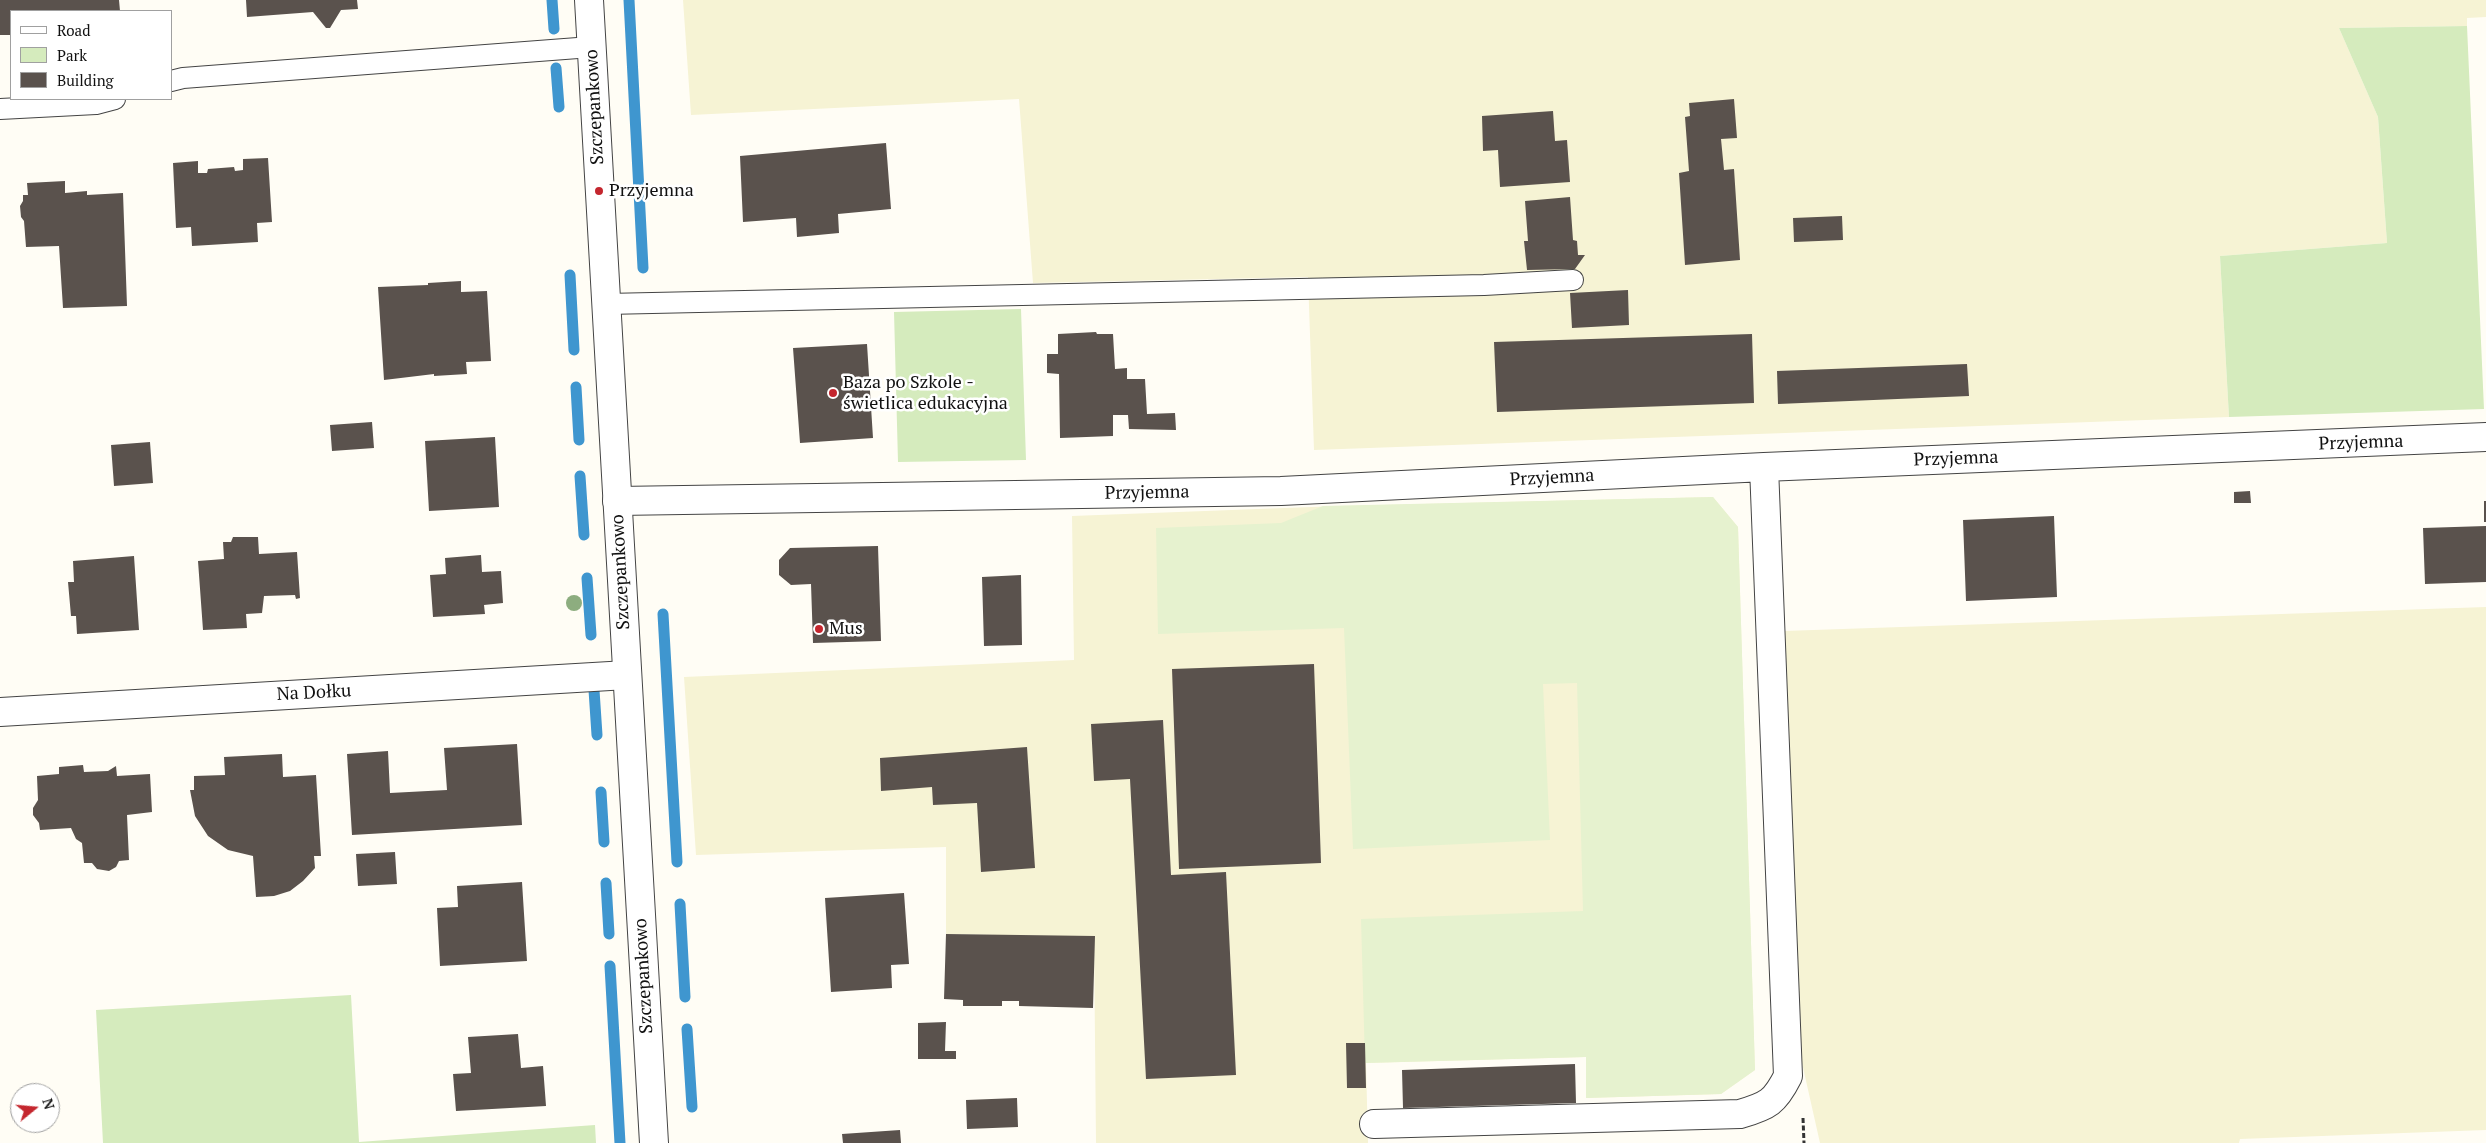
<!DOCTYPE html>
<html>
<head>
<meta charset="utf-8">
<style>
	body { margin:0 }
	#map { position:relative; width:2486px; height:1143px; overflow:hidden; background:#fffdf5; font-family:"PT Serif",serif }
	canvas { display:block }
	.legend { position:absolute; left:10px; top:10px; width:162px; height:90px; box-sizing:border-box; background:#fff; border:1px solid #a0a0a0; margin:0; padding:6px 9px; list-style:none; font-size:15px; color:#111 }
	.legend li { display:flex; align-items:center; gap:10px; height:25px }
	.legend b { width:25px; border:1px solid #a0a0a0 }
	.north { position:absolute; left:10px; top:1083px; width:50px; height:50px; box-sizing:border-box; background:#fff; border:1px solid #a0a0a0; border-radius:50%; rotate:73deg; font-size:14px; font-weight:700; line-height:20px; text-align:center; color:#111 }
	.north::after { content:''; display:block; margin:auto; width:18px; height:22px; background:#c4262e; clip-path:polygon(50% 0,100% 100%,50% 72%,0 100%) }
</style>
</head>
<body>
<div id="map">
<canvas width="2486" height="1143"></canvas>
<ul class="legend">
<li><b style="height:6px;background:#fff"></b>Road</li>
<li><b style="height:14px;background:#d5ebbd"></b>Park</li>
<li><b style="height:14px;background:#5a524d"></b>Building</li>
</ul>
<div class="north">N</div>
</div>
<script>
const ctx = document.querySelector('canvas').getContext('2d');
ctx.lineJoin = 'round';
function paint(path, color) { ctx.fillStyle = color; ctx.fill(path, 'evenodd'); }
function trace(path, color, width, dash) { ctx.strokeStyle = color; ctx.lineWidth = width; ctx.lineCap = dash ? 'butt' : 'round'; ctx.setLineDash(dash || []); ctx.stroke(path); }
function write(font, color, halo, rows, align = 'center') {
  ctx.font = font + ' "PT Serif",serif'; ctx.lineWidth = 5; ctx.setLineDash([]); ctx.textBaseline = 'middle'; ctx.strokeStyle = halo; ctx.fillStyle = color; for (const [text, x, y, turn = 0] of rows) {
    ctx.save(); ctx.translate(x, y); ctx.rotate((+turn || 0) * Math.PI / 180); ctx.textAlign = isNaN(turn) ? turn : align; if (halo) ctx.strokeText(text, 0, 0); ctx.fillText(text, 0, 0); ctx.restore();
  }
}
const farmland = new Path2D(`
	M683,0H2486V17L2467,18V26L2339,28L2378,117L2387,243L2220,256L2229,417L1314,450L1308,277L1033,283L1019,99L691,115Z
	M1713,497L1738,527L1755,1070L1721,1094L1586,1098V1057L1366,1063L1368,1143H1096L1094,937L946,934V847L696,855L684,677L1074,660L1072,516L1338,506Z
	M2486,607V1130L2240,1139L2239,1143H1820L1802,1063L1784,631Z`);
const green = new Path2D(`
	M2467,26L2484,409L2229,417L2220,256L2387,243L2378,117L2339,28Z
	M1021,309L1026,460L898,462L894,312Z
	M351,995L359,1142L595,1125L596,1143H103L96,1010Z`);
const pitch = new Path2D(`
	M1713,497L1738,527L1755,1070L1721,1094L1586,1098V1057L1365,1063L1361,919L1583,911L1577,683L1543,684L1550,840L1353,849L1344,628L1158,634L1156,528L1281,523L1323,506Z`);
const stream = new Path2D(`
	M552,0L554,29
	M629,0L643,268
	M556,68L559,107
	M570,275L574,350
	M576,387L579,440
	M580,476L584,535
	M587,578L591,635
	M663,614L677,862
	M594,690L597,735
	M601,792L604,842
	M606,883L609,934
	M680,904L685,997
	M610,966L620,1143
	M687,1029L692,1107`);
const building = new Path2D(`
	M0,0H119L120,11H11V35H0Z
	M246,0H357L358,9L341,10L330,28H326L313,12L247,17Z
	M1734,99L1737,138L1721,139L1724,170L1734,169L1740,260L1685,265L1679,173L1689,171L1685,117L1690,116L1689,103Z
	M1553,111L1555,141L1567,140L1570,182L1500,187L1498,150L1483,151L1482,116Z
	M886,143L891,209L838,214L839,233L797,237L796,218L743,222L740,156Z
	M268,158L272,222L257,223L258,242L192,246L191,227L176,228L173,163L198,161V173H207L208,169L234,167L235,171L243,170V159Z
	M65,181V193L87,191V195L123,193L127,306L63,308L59,246L26,247L24,221L21,217L20,206L23,201V195H28L27,183Z
	M1570,197L1573,240L1577,241L1578,255H1585L1575,269L1527,270L1524,241H1528L1525,201Z
	M1842,216L1843,240L1794,242L1793,218Z
	M461,281V292L487,291L491,361L466,362L467,374L434,376V374L384,380L378,287L428,285V283Z
	M1628,290L1629,325L1572,328L1570,293Z
	M1096,332L1097,334H1113L1115,369L1127,368V379H1145L1147,414L1175,413L1176,430L1129,429L1128,415H1113V436L1060,438L1059,374L1047,373V354H1058V334Z
	M1752,334L1754,403L1497,412L1494,342Z
	M867,344L873,438L800,443L793,348Z
	M1967,364L1969,396L1778,404L1777,371Z
	M372,422L374,448L332,451L330,425Z
	M495,437L499,507L429,511L425,441Z
	M150,442L153,483L114,486L111,445Z
	M2250,491L2251,503H2234V492Z
	M2484,501H2486V522H2484Z
	M2054,516L2057,597L1966,601L1963,520Z
	M2486,526V582L2425,584L2423,528Z
	M233,537H258L259,554L297,552L300,598L296,599L295,595L264,596L262,613L246,614L247,628L203,630L198,561L224,559L223,542H231Z
	M878,546L881,641L813,643L811,584L791,585L779,575V560L790,548Z
	M481,555L482,572L501,571L503,603L484,605L485,614L433,617L430,575L446,574L445,558Z
	M134,556L139,630L77,634L76,616H71L68,582H74L73,561Z
	M1021,575L1022,645L984,646L982,577Z
	M1314,664L1321,863L1179,869L1172,669Z
	M1163,720L1171,875L1226,872L1236,1075L1146,1079L1130,779L1094,781L1091,724Z
	M517,744L522,825L352,835L347,754L388,751L390,793L447,790L444,748Z
	M1027,747L1035,868L981,872L977,803L933,805L932,787L881,791L880,758Z
	M282,754L283,777L316,775L321,856H314L315,868L303,881L290,891L274,896L256,897L253,856L228,850L208,836L195,816L190,790H194V776L225,775L224,757Z
	M83,765L84,772L108,771L116,766L117,776L150,774L152,812L127,815L129,860L119,861L116,867L109,871L97,869L92,863H84L82,843L76,839L71,828L40,830L39,823L33,815V808L38,800L37,776L59,774V767Z
	M395,852L397,884L358,886L356,854Z
	M522,882L527,961L440,966L437,908L458,907L457,886Z
	M904,893L909,964L891,965L892,988L831,992L825,898Z
	M946,934L1095,936L1093,1008L1019,1006V1001H1002V1006H963V1000L944,999Z
	M946,1022L945,1051H956V1059H918V1023Z
	M518,1034L521,1068L543,1066L546,1106L456,1111L453,1074L471,1073L468,1037Z
	M1346,1043H1365L1366,1088H1347Z
	M1575,1064L1576,1103L1403,1108L1402,1070Z
	M1017,1098L1018,1127L967,1129L966,1100Z
	M900,1130L901,1143H843L842,1134Z`);
const path = new Path2D(`
	M1803,1118L1804,1143`);
const service = new Path2D(`
	M171,81L183,78L591,47
	M0,109L96,104L115,99
	M606,304L1484,285L1573,280`);
const minor = new Path2D(`
	M617,501L1281,491L1764,467L2486,437
	M0,712L627,675
	M1374,1124L1740,1114C1768,1106 1775,1102 1788,1076L1764,467`);
const tertiary = new Path2D(`
	M589,0L654,1143`);
const trees = [
	[574,603]
];
const markers = [
	[599,191,5,"#c4262e"],
	[833,393,5,"#c4262e"],
	[819,629,5,"#c4262e"]
];
const streetNames = [
	["Szczepankowo",595,107,-93],
	["Przyjemna",2361,443,-2],
	["Przyjemna",1956,459,-2],
	["Przyjemna",1552,478,-3],
	["Przyjemna",1147,493,-1],
	["Szczepankowo",621,572,-93],
	["Na Dołku",314,693,-3],
	["Szczepankowo",644,976,-93]
];
const poiNames = [
	["Przyjemna",609,191],
	["Baza po Szkole -",843,383],
	["świetlica edukacyjna",843,404],
	["Mus",829,629]
];
paint(farmland, '#f6f3d4');
paint(green, '#d5ebbd');
paint(pitch, '#e6f2cf');
trace(stream, '#3f96cf', 11);
paint(building, '#5a524d');
trace(service, '#444', 22);
trace(minor, '#444', 30);
trace(tertiary, '#444', 30);
trace(path, '#333', 3, [5, 2.5]);
trace(service, '#fff', 20);
trace(minor, '#fff', 28);
trace(tertiary, '#fff', 28);
ctx.fillStyle = '#8dad7f';
for (const [x, y] of trees) { ctx.beginPath(); ctx.arc(x, y, 8, 0, 2 * Math.PI); ctx.fill(); }
for (const [x, y, r, color] of markers) { const dot = new Path2D(); dot.arc(x, y, r, 0, 2 * Math.PI); ctx.fillStyle = color; ctx.fill(dot); trace(dot, '#fff', 2); }
write('18px', '#111', '#fff', streetNames);
write('18px', '#111', '#fff', poiNames, 'left');
</script>
</body>
</html>
